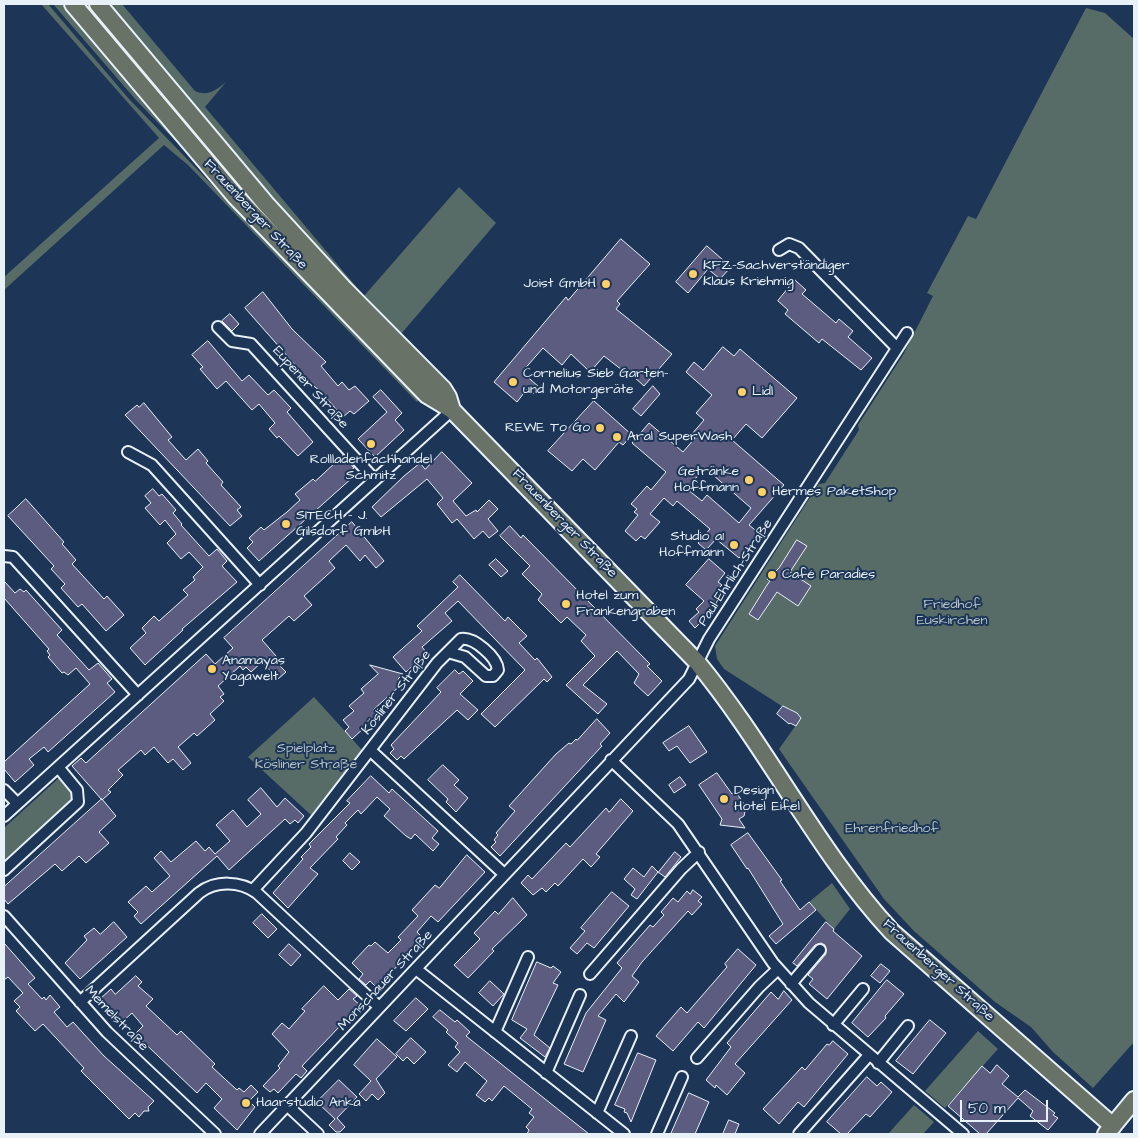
<!DOCTYPE html>
<html>
<head>
<meta charset="utf-8">
<style>
	body { margin:0 }
	#map { position:relative; width:1138px; height:1138px; overflow:hidden; background:#1d3557; font-family:"Architects Daughter",sans-serif }
	canvas { display:block }
	.frame { position:absolute; inset:0; border:5px solid #e8f1f8; pointer-events:none }
	.scale { position:absolute; left:960px; top:1100px; width:88px; height:22px; box-sizing:border-box; border:2px solid #e8f1f8; border-top:0; padding-left:6px; font-size:15px; line-height:18px; white-space:nowrap; color:#e8f1f8; -webkit-text-stroke:4px #1d3557; paint-order:stroke }
</style>
</head>
<body>
<div id="map">
<canvas width="1138" height="1138"></canvas>
<div class="frame"></div>
<div class="scale">50 m</div>
</div>
<script>
const ctx = document.querySelector('canvas').getContext('2d');
ctx.lineJoin = 'round';
function paint(path, color) { ctx.fillStyle = color; ctx.fill(path, 'evenodd'); }
function trace(path, color, width, dash) { ctx.strokeStyle = color; ctx.lineWidth = width; ctx.lineCap = dash ? 'butt' : 'round'; ctx.setLineDash(dash || []); ctx.stroke(path); }
function write(font, color, halo, rows, align = 'center') {
  ctx.font = font + ' "Architects Daughter",sans-serif'; ctx.lineWidth = 4; ctx.setLineDash([]); ctx.textBaseline = 'middle'; ctx.strokeStyle = halo; ctx.fillStyle = color; for (const [text, x, y, turn = 0] of rows) {
    ctx.save(); ctx.translate(x, y); ctx.rotate((+turn || 0) * Math.PI / 180); ctx.textAlign = isNaN(turn) ? turn : align; if (halo) ctx.strokeText(text, 0, 0); ctx.fillText(text, 0, 0); ctx.restore();
  }
}
const green = new Path2D(`
	M41,4H48L129,99L419,399L417,402L188,165L164,145L4,290V277L159,138Z
	M53,4H63L190,156L136,100Z
	M81,4H88L224,166L294,244L241,193Z
	M107,4H122L195,91C208,97 216,90 226,82L205,107L364,296L459,187L496,223L401,334L365,296L362,298L269,197Z
	M1086,8L1105,13L1134,39V1042L1093,1088L1053,1052L1031,1027L995,1002L914,931L884,899L779,749L801,718L789,708L788,710L724,669L717,659L715,646L816,488L819,484L825,483L859,430L858,425L903,355L933,296L927,293L968,216L976,219Z
	M314,697L362,750L311,815L248,757Z
	M60,777L72,792L73,801L4,865V828Z
	M832,883L850,909L834,929L809,902Z
	M978,1031L998,1049L945,1108L925,1091Z
	M914,1105L934,1122L923,1134H888Z`);
const building = new Path2D(`
	M621,239L650,264L617,301L620,304L616,309L672,354L644,386L624,368L622,370L604,356L590,372L571,354L562,365L543,348L522,372L539,387L533,394L527,389L517,402L494,382L566,297L568,300Z
	M707,246L731,267L720,279L708,269L688,293L676,282Z
	M795,280L806,290L802,294L836,323L839,319L853,331L848,337L872,358L861,370L822,339L819,343L785,314L788,310L778,301Z
	M263,292L292,329L326,362L321,366L338,386L342,382L349,390L355,386L369,401L354,414L350,411L343,417L321,392L310,383L307,386L293,370L297,367L245,308Z
	M230,314L239,324L232,331L222,321Z
	M208,341L242,381L249,375L268,395L274,390L291,408L287,412L313,442L298,456L279,436L277,438L269,429L275,423L259,404L252,410L226,381L217,389L200,369L203,367L192,355Z
	M723,347L734,356L740,349L797,398L762,438L746,424L732,440L784,485L749,525L760,534L739,558L716,539L706,550L698,543L710,529L677,501L673,506L664,498L650,514L660,522L645,539L641,536L636,541L625,531L638,515L634,512L637,509L631,504L647,486L651,490L666,472L632,443L649,423L683,452L695,438L691,435L704,420L696,413L712,395L686,372L694,362L703,370ZM705,468L751,508L739,523L707,495L702,501L687,489Z
	M653,386L660,394L641,416L633,409Z
	M381,390L402,413L395,420L404,430L375,457L358,439L387,412L373,397Z
	M594,401L632,435L623,445L619,442L595,470L583,459L572,471L548,451Z
	M144,403L172,437L168,440L186,460L198,449L208,461L206,463L223,482L221,485L241,507L237,510L242,516L230,526L125,415L137,405L139,407Z
	M442,452L472,483L453,501L466,516L476,510L477,512L489,500L498,509L488,519L498,531L489,538L483,531L474,539L457,519L452,523L437,504L443,498L427,479L381,517L372,507L404,476L420,463L425,469Z
	M343,456L354,468L348,473L352,478L259,561L247,548L253,542L249,538L261,527L264,530L287,512L300,500L295,494L313,479L315,481Z
	M153,489L159,496L162,494L176,510L173,513L182,524L181,525L209,556L217,549L227,561L222,566L237,582L182,629L183,630L145,665L130,648L146,633L142,628L154,616L159,621L188,595L183,590L195,580L193,577L203,567L189,552L181,559L167,543L176,534L165,520L160,525L145,508L151,503L145,496Z
	M26,499L64,542L62,544L76,560L72,564L104,599L107,596L124,615L106,631L82,604L78,607L61,588L65,584L51,569L54,566L8,516Z
	M352,522L384,561L376,568L365,555L360,561L346,545L329,561L335,568L304,596L312,605L294,621L289,616L262,640L283,664L280,666L286,672L278,679L262,662L251,672L246,667L243,670L240,666L218,686L224,694L220,697L224,701L210,714L215,720L197,736L194,733L178,747L191,763L183,770L173,759L168,763L154,747L145,755L141,750L118,770L123,775L108,790L111,792L102,800L72,766L81,758L86,763L206,654L215,664L233,648L224,638Z
	M510,526L521,538L523,535L650,664L647,666L662,681L648,696L634,683L639,674L617,651L583,685L607,704L598,714L566,685L595,656L581,641L586,635L567,617L561,623L538,600L542,594L522,574L530,566L500,536Z
	M797,540L807,546L790,572L811,586L798,606L777,592L758,620L749,614L767,585L770,581L767,579L773,571L775,572L779,568Z
	M496,559L508,571L501,577L489,565Z
	M709,559L725,573L718,582L722,585L719,588L723,592L710,607L713,610L695,628L689,621L699,612L696,609L704,601L686,585Z
	M460,575L505,621L508,617L527,636L519,643L535,660L537,658L552,677L547,682L544,679L495,727L481,714L525,670L458,601L445,613L452,621L422,647L427,653L406,672L393,657L422,631L417,626L458,587L453,582Z
	M4,581L15,593L20,589L24,592L26,590L62,630L57,635L89,670L98,663L112,679L107,683L115,692L48,752L44,747L29,759L34,765L15,782L4,769V762L90,684L76,668L68,675L64,672L62,673L48,657L50,655L47,651L49,649L4,598Z
	M370,665L403,674L398,679L402,684L373,710L378,715L352,739L345,731L349,727L343,720L354,711L349,706L364,693L361,689L378,674Z
	M455,670L459,674L463,671L473,681L460,694L478,710L468,720L457,710L404,759L401,756L397,760L390,753L394,749L391,745L441,692L437,688Z
	M783,706L797,713L801,718L796,726L790,723L789,724L777,714Z
	M597,719L610,733L600,744L602,746L500,856L491,847L496,842L494,840L498,835L496,833L515,811L509,806L556,754L569,743L571,744L576,739L577,740Z
	M689,726L707,752L690,763L677,746L669,751L663,743Z
	M443,765L459,780L454,785L468,798L456,812L446,802L448,799L428,780Z
	M717,773L732,794L736,792L746,807L744,816L739,819L745,828L720,825L722,819L699,785Z
	M371,776L389,793L392,789L438,831L432,838L439,844L433,851L415,834L411,839L406,836L384,816L390,809L377,797L361,814L358,810L345,823L347,825L336,837L338,839L310,868L318,874L288,908L273,893L303,859L301,857L311,847L309,844L350,803L347,801Z
	M680,777L686,785L674,793L669,785Z
	M261,788L277,807L285,798L304,816L298,823L295,820L290,824L285,819L229,870L217,856L141,924L134,916L138,912L128,902L146,886L152,892L170,876L154,858L161,851L171,862L196,841L205,851L209,847L215,854L230,841L216,825L233,810L247,827L261,814L248,800Z
	M102,799L116,816L99,832L109,843L86,863L79,856L62,871L55,864L8,904L4,899V887Z
	M621,799L633,811L596,854L600,857L591,867L583,859L558,886L555,883L546,892L542,888L533,895L521,883L528,875L532,879L566,843L570,847L606,808L609,812Z
	M748,833L782,880L780,881L800,910L809,902L816,910L776,944L769,936L783,924L748,868L747,869L731,845Z
	M675,852L681,857L665,877L658,872L637,899L631,895L635,889L624,879L633,868L644,877L652,866L658,872Z
	M350,853L360,862L352,870L343,861Z
	M467,855L485,872L438,922L431,916L417,932L423,938L377,988L370,981L366,985L359,979L363,974L352,963L369,945L371,946L375,942L388,953L401,940L398,937L418,916L412,910L435,885L439,888Z
	M693,890L702,897L698,901L702,904L692,915L688,911L642,962L632,976L639,982L624,1002L616,994L598,1016L606,1020L583,1072L564,1064L586,1013L622,968L617,963L650,925L653,927L664,915L661,912L673,898L678,902L687,891L690,894Z
	M612,892L629,906L594,948L587,943L577,954L570,948L585,931L581,928Z
	M513,898L527,915L492,949L494,951L468,978L454,965L480,939L474,933L495,911L498,914Z
	M262,914L277,929L268,938L253,923Z
	M114,922L127,937L80,979L65,963L87,940L84,936L94,928L100,934Z
	M826,922L834,929L833,931L862,956L827,999L809,984L813,979L808,975L826,954L825,945L821,943L815,945L797,966L793,963Z
	M4,943L35,978L28,984L42,999L44,997L46,1000L50,995L60,1007L54,1012L67,1027L73,1022L104,1056L154,1101L148,1107L149,1111H144L139,1117L135,1113L129,1119L81,1071L84,1068L43,1024L35,1031L16,1011L20,1007L14,1001L23,993L8,977L4,980Z
	M289,944L301,955L291,966L279,955Z
	M738,949L756,965L704,1028L698,1022L673,1051L656,1036L681,1007L687,1013L727,967L725,964Z
	M537,962L551,968L553,966L561,972L553,983L558,985L534,1035L550,1048L545,1057L520,1038L527,1029L512,1020Z
	M881,964L890,971L880,983L871,976Z
	M136,976L142,982L138,986L153,999L146,1006L177,1035L181,1031L215,1064L212,1067L237,1090L239,1088L244,1092L251,1085L258,1092L249,1101L255,1107L237,1130L214,1108L222,1099L206,1083L197,1093L135,1034L143,1026L132,1013L122,1022L101,998L111,989L115,994Z
	M887,980L904,994L885,1016L886,1018L868,1037L852,1023Z
	M490,981L504,994L493,1006L479,993Z
	M324,986L338,1000L349,989L357,996L353,999L360,1005L302,1066L307,1071L301,1078L296,1074L278,1093L274,1089L270,1092L263,1086L280,1068L278,1066L289,1052L272,1034L282,1023L289,1029L305,1011L302,1009Z
	M784,991L792,1000L735,1064L745,1073L727,1095L716,1085L715,1088L706,1080L731,1047L727,1043L771,992L778,999Z
	M416,998L428,1009L406,1031L394,1021Z
	M440,1010L455,1022L457,1020L470,1032L466,1036L589,1134H527L529,1130L526,1127L534,1117L529,1113L532,1109L504,1086L492,1101L489,1098L485,1102L476,1095L487,1081L465,1062L457,1072L448,1065L460,1052L455,1047L458,1043L446,1032L448,1030L433,1017Z
	M930,1020L946,1033L913,1074L896,1061Z
	M411,1038L426,1052L414,1064L407,1057L403,1061L396,1054Z
	M377,1039L397,1057L376,1079L385,1093L378,1100L372,1094L366,1101L359,1094L371,1081L354,1065Z
	M833,1041L848,1054L804,1107L798,1102L779,1124L763,1109L802,1067L805,1070L827,1044L829,1045Z
	M638,1053L656,1060L631,1122L627,1113L624,1112L625,1109L615,1105Z
	M997,1065L1009,1076L1002,1084L1018,1097L1025,1090L1055,1113L1053,1115L1058,1118L1048,1130L1030,1116L1033,1111L1018,1098L986,1134H980L948,1106L982,1066L990,1073Z
	M867,1077L877,1086L881,1082L892,1092L870,1117L866,1114L847,1134H841L827,1122Z
	M339,1080L357,1097L337,1118L345,1127L340,1132H336L329,1125L335,1119L317,1102Z
	M689,1093L709,1102L695,1134H671Z
	M729,1120L739,1124L735,1134H723Z`);
const minor = new Path2D(`
	M779,250L789,244L799,248L897,348
	M218,327L232,341L251,344L375,480
	M128,452L152,465L260,585
	M4,556L13,557L138,695
	M370,750L504,874
	M611,760L678,824L773,963L809,1003L963,1134
	M4,790L17,803
	M4,816L452,410
	M4,870L78,802L77,790L58,767
	M253,890L306,833L437,663L448,652L465,657L486,676H493L498,670C497,657 474,637 461,639L448,652
	M4,916L107,1032L215,1134
	M416,969L624,1134
	M590,974L681,869L699,852
	M791,984L820,950
	M80,1002L199,893C216,880 240,881 257,893L379,1007
	M833,1025L863,989
	M495,1032L528,957
	M697,1058L759,987L778,969
	M878,1063L908,1026
	M546,1073L580,995
	M288,1106L318,1134
	M597,1113L631,1036
	M260,1134L689,679L709,639L907,333
	M657,1134L682,1077
	M799,1134L869,1055`);
const primary = new Path2D(`
	M73,4L236,197L427,395L452,410L697,662C768,748 817,851 892,932L1113,1126
	M98,4L266,204L344,289L443,389L448,397L452,410
	M1106,1134L1134,1100`);
const markers = [
	[693,274,5,"#ffd166"],
	[606,284,5,"#ffd166"],
	[513,382,5,"#ffd166"],
	[742,392,5,"#ffd166"],
	[600,428,5,"#ffd166"],
	[617,437,5,"#ffd166"],
	[371,444,5,"#ffd166"],
	[749,480,5,"#ffd166"],
	[762,492,5,"#ffd166"],
	[286,524,5,"#ffd166"],
	[734,545,5,"#ffd166"],
	[772,575,5,"#ffd166"],
	[566,604,5,"#ffd166"],
	[212,669,5,"#ffd166"],
	[724,799,5,"#ffd166"],
	[246,1103,5,"#ffd166"]
];
const streetNames = [
	["Frauenberger Straße",255,215,47],
	["Eupener Straße",310,388,48],
	["Frauenberger Straße",564,524,46],
	["Paul-Ehrlich-Straße",736,573,-57],
	["Kösliner Straße",397,693,-52],
	["Frauenberger Straße",938,971,42],
	["Monschauer Straße",386,981,-47],
	["Memelstraße",116,1019,46]
];
const poiNames = [
	["KFZ-Sachverständiger",703,266],
	["Klaus Kriehmig",703,282],
	["Joist GmbH",596,284,"right"],
	["Cornelius Sieb Garten-",523,374],
	["und Motorgeräte",523,390],
	["Lidl",752,392],
	["REWE To Go",590,428,"right"],
	["Aral SuperWash",627,437],
	["Rollladenfachhandel",371,460,"center"],
	["Schmitz",371,476,"center"],
	["Getränke",739,472,"right"],
	["Hoffmann",739,488,"right"],
	["Hermes PaketShop",772,492],
	["SITECH - J.",296,516],
	["Gilsdorf GmbH",296,532],
	["Studio a1",724,537,"right"],
	["Hoffmann",724,553,"right"],
	["Café Paradies",782,575],
	["Hotel zum",576,596],
	["Frankengraben",576,612],
	["Anamayas",222,661],
	["Yogawelt",222,677],
	["Design",734,791],
	["Hotel Eifel",734,807],
	["Haarstudio Anka",256,1103]
];
const parkNames = [
	["Friedhof",952,605],
	["Euskirchen",952,621],
	["Spielplatz",306,749],
	["Kösliner Straße",306,765],
	["Ehrenfriedhof",892,829]
];
paint(green, '#576c67');
paint(building, '#5b5c7f');
trace(building, '#e8f1f8', 1);
trace(minor, '#e8f1f8', 14);
trace(primary, '#e8f1f8', 20);
trace(minor, '#1d3557', 10);
trace(primary, '#697266', 16);
for (const [x, y, r, color] of markers) { const dot = new Path2D(); dot.arc(x, y, r, 0, 2 * Math.PI); ctx.fillStyle = color; ctx.fill(dot); trace(dot, '#1d3557', 2); }
write('14px', '#e8f1f8', '#1d3557', streetNames);
write('14px', '#e8f1f8', '#1d3557', poiNames, 'left');
write('14px', '#b5c2c5', '#1d3557', parkNames);
</script>
</body>
</html>
